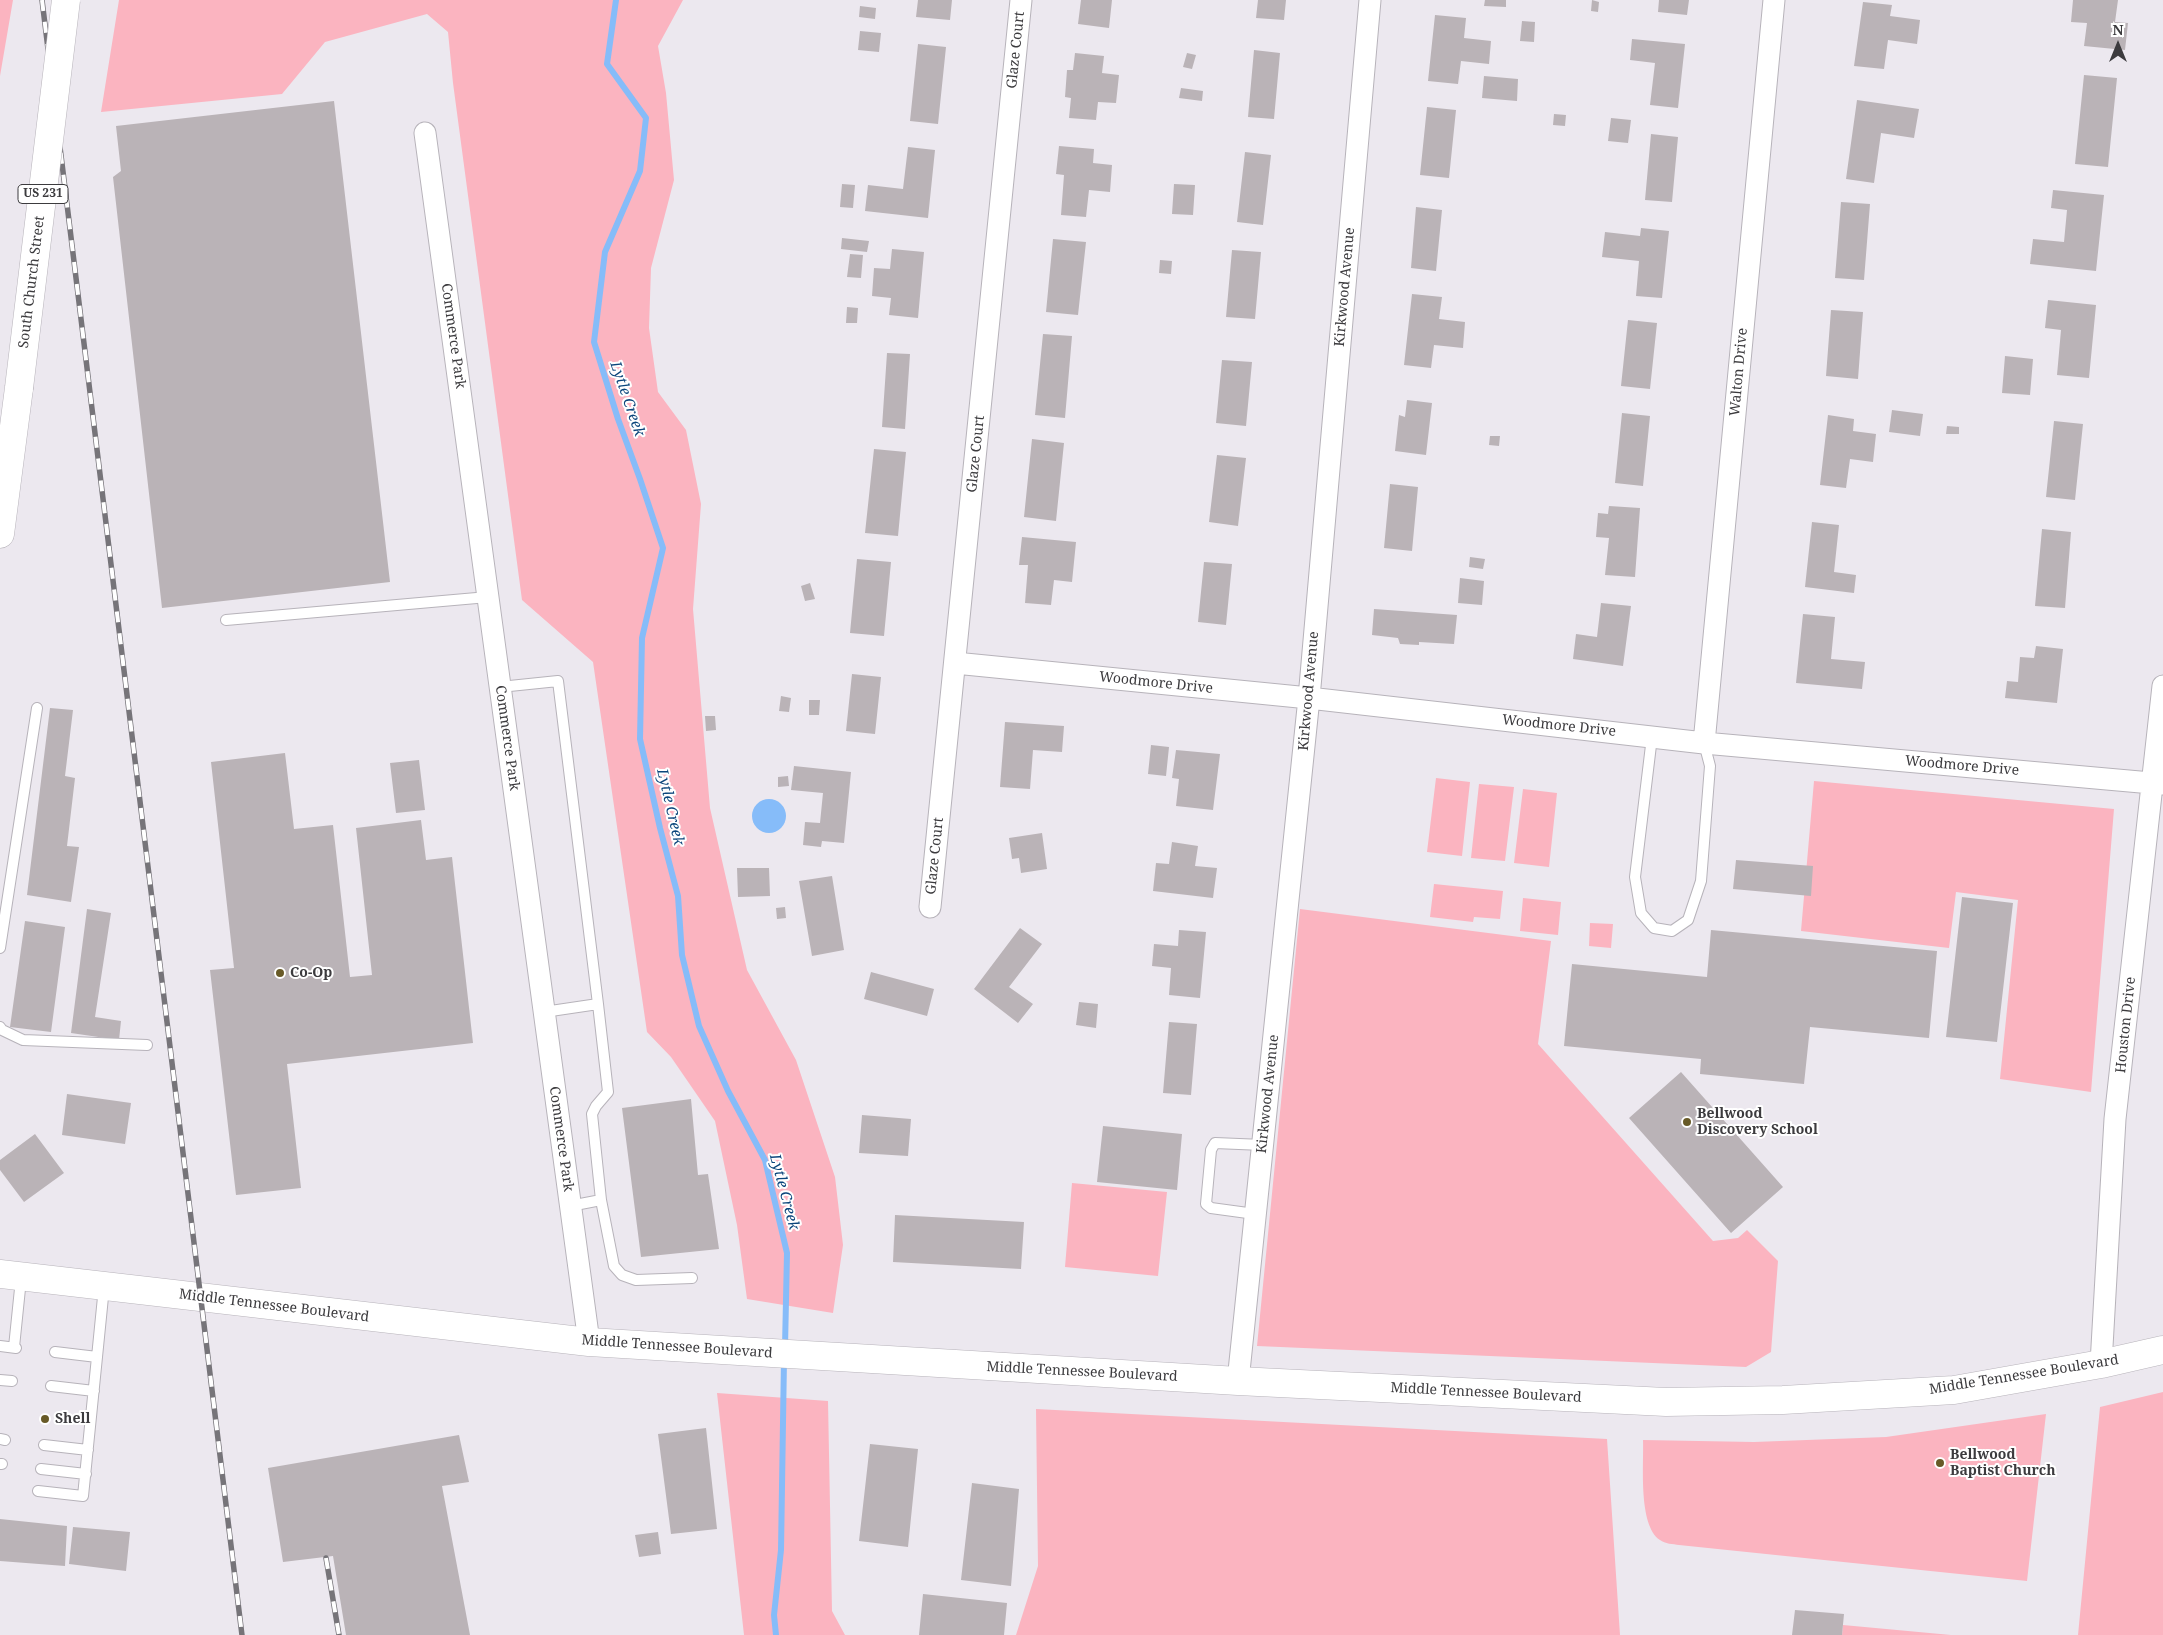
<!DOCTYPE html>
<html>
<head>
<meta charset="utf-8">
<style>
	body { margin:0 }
	#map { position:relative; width:2163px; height:1635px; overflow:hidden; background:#ece8ef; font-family:"Noto Serif",serif }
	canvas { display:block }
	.north { position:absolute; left:2093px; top:20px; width:50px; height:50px; -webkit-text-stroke:4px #fff; paint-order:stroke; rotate:0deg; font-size:14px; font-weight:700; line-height:20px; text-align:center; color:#3c3b3e }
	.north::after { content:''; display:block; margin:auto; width:18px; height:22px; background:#3c3b3e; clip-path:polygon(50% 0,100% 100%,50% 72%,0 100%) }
</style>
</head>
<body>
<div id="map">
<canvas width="2163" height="1635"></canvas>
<div class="north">N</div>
</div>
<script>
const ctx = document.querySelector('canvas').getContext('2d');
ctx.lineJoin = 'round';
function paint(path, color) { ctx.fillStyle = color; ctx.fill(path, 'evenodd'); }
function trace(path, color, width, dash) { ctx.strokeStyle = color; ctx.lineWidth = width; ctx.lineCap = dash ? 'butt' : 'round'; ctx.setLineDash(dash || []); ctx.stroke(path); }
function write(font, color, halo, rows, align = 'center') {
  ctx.font = font + ' "Noto Serif",serif'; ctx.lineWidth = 4; ctx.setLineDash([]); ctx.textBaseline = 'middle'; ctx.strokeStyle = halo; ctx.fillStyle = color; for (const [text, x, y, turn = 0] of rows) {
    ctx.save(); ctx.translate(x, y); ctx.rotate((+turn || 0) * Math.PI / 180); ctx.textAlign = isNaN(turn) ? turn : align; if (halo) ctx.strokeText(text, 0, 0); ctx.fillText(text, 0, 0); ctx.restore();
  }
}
const green = new Path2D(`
	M0,0H13L0,76Z
	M119,0H683L658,46L666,93L674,180L651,268L649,328L658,392L686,430L701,504L693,609L710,808L747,970L796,1060L835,1177L843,1245L833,1313L747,1299L737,1225L715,1121L671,1057L647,1032L593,662L522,600L453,83L448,32L427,14L325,42L282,94L101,112Z
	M1436,778L1470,782L1462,856L1427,852Z
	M1814,781L2114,809L2091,1092L2000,1079L2018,900L1956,892L1949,948L1801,931Z
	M1479,784L1514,787L1505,861L1471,858Z
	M1523,789L1557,793L1549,867L1514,863Z
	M1434,884L1503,891L1500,919L1474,917L1473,922L1430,917Z
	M1523,898L1561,902L1558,935L1520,931Z
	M1300,909L1551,941L1538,1044L1713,1241L1738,1238L1747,1230L1778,1261L1771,1352L1746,1367L1257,1346Z
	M1590,923L1613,924L1611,948L1589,946Z
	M1072,1183L1167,1192L1158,1276L1065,1267Z
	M2163,1392V1635H2078L2100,1407Z
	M717,1393L828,1401L832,1611L845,1635H744Z
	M1036,1409L1607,1439L1620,1635H1016L1038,1566Z
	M2046,1414L2027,1581L1679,1545C1673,1544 1665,1544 1660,1540C1638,1525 1644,1465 1643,1440L1754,1442L1886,1437Z
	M1843,1625L1951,1635H1842Z`);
const water = new Path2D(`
	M752 816a17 17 0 1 1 34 0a17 17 0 1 1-34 0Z`);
const stream = new Path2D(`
	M616,0L607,64L646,118L640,171L605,252L594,342L618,419L640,479L663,548L642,638L640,739L660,828L678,896L682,955L699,1026L728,1091L765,1160L787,1253L785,1347
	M776,1635L774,1615L781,1550L784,1359`);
const building = new Path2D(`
	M918,0H952L950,20L916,17Z
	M1081,0H1112L1109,28L1078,24Z
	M1258,0H1286L1284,20L1256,18Z
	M1485,0H1506V7L1484,6Z
	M1592,0L1599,2L1598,12L1591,11Z
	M1659,0H1689L1687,15L1658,12Z
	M2073,0H2118L2115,22L2128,23L2125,50L2084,46L2087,23L2071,22Z
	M1863,2L1892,5L1890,16L1920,20L1917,44L1888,40L1884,69L1854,66Z
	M860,6L876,8L875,19L859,17Z
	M1435,15L1466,18L1464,38L1491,41L1489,64L1461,61L1458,84L1428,81Z
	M1522,21L1535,22L1534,42L1520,41Z
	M860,31L881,33L879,52L858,50Z
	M1632,39L1685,44L1678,108L1650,105L1655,63L1630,60Z
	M918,44L946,47L938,124L910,121Z
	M1254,50L1280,53L1274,119L1248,117Z
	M1075,53L1104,56L1102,73L1119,75L1116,103L1098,102L1096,120L1069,118L1071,98L1065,97L1067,70H1073Z
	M1187,53L1196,55L1192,69L1183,67Z
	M2084,75L2117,78L2108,167L2075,164Z
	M1484,76L1518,79L1517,101L1482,98Z
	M1181,88L1203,91L1202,101L1179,98Z
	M1857,100L1919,109L1914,138L1881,133L1874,183L1846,179Z
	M334,101L390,582L162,608L113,177L121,171L116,126Z
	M1427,107L1456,110L1449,178L1420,175Z
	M1554,114L1566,115L1565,126L1553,125Z
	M1611,118L1631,120L1628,143L1608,141Z
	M1651,134L1678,137L1672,202L1645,200Z
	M1059,146L1094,149L1093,163L1112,165L1110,192L1089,190L1086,217L1061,215L1064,175L1056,174Z
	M908,147L935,150L928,218L865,211L868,185L903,189Z
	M1245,152L1271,155L1263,225L1237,222Z
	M842,184L855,185L853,208L840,207Z
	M1174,184L1195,185L1193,215L1172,214Z
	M2053,190L2104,195L2096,271L2030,264L2033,239L2064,242L2067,210L2051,208Z
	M1841,202L1870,204L1864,280L1835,278Z
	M1416,207L1442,210L1436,271L1411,268Z
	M1641,228L1669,231L1662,298L1636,296L1639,261L1602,257L1605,232L1640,236Z
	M842,238L869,241L867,252L841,249Z
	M1053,239L1086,242L1078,315L1046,312Z
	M892,249L924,252L918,318L889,315L891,298L872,296L874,268L890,269Z
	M1232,250L1261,252L1255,319L1226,317Z
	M850,254L863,255L861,278L847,277Z
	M1160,260L1172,261L1171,274L1159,273Z
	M1412,294L1442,297L1439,319L1465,322L1463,348L1434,345L1431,368L1404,365Z
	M2048,300L2096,305L2089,378L2057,375L2061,330L2045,328Z
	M847,307L858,308L857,323H846Z
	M1831,310L1863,312L1858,379L1826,376Z
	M1628,320L1657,323L1650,389L1621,386Z
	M1043,334L1072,336L1065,418L1035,415Z
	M887,353L910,354L905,429L882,427Z
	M2005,356L2033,359L2030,395L2002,393Z
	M1222,360L1252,362L1246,426L1216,423Z
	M1407,400L1432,403L1426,455L1395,451L1399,415L1405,417Z
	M1892,410L1923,414L1920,436L1889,432Z
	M1622,413L1650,416L1643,486L1615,483Z
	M1828,415L1854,419L1853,431L1876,434L1873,462L1850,459L1846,488L1820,485Z
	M2054,421L2083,424L2075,500L2046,497Z
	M1947,426L1959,427V434H1946Z
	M1490,436H1500L1499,446L1489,445Z
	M1032,439L1064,443L1056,521L1024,517Z
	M874,449L906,452L898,536L865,533Z
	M1217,455L1246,458L1238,526L1209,522Z
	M1390,484L1418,487L1412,551L1384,548Z
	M1609,506L1640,508L1635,577L1605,575L1609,538L1596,537L1598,513L1608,514Z
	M1812,522L1839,525L1834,572L1856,575L1854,593L1805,587Z
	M2042,529L2071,532L2065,608L2035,606Z
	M1022,537L1076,542L1072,582L1054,580L1051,605L1025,603L1028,565H1019Z
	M1470,557L1485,559L1483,569L1469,567Z
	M857,559L891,562L884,636L850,633Z
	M1204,562L1232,564L1226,625L1198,622Z
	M1460,578L1484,581L1482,605L1458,603Z
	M810,583L815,599L805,601L801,586Z
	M1601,603L1631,606L1623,666L1573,659L1576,634L1597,637Z
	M1374,609L1457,615L1454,644L1419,642V645L1400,644L1398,638L1372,635Z
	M1803,614L1835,617L1831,659L1865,662L1862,689L1796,683Z
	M2036,646L2063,649L2057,703L2005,698L2007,681L2018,682L2020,657L2034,658Z
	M852,674L881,677L875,734L846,731Z
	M781,696L791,698L789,712L779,711Z
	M809,700H820L819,715H809Z
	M50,708L73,710L65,776L75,778L67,846L79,847L71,902L27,895Z
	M705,716H715L716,730L706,731Z
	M1005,722L1064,726L1062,752L1033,750L1030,789L1000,787Z
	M1151,745L1169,747L1166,776L1148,774Z
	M1176,750L1220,754L1213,810L1176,806L1179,779L1172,778Z
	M285,753L294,829L333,825L350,977L372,975L356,828L421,820L426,860L452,857L473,1043L287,1064L301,1188L236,1195L210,970L234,968L211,762Z
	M419,760L425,810L396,813L390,763Z
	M794,766L851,772L844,843L822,841L821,847L803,845L805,822L820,823L823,793L791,790Z
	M788,776L789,786L778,787V777Z
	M1042,833L1047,869L1021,873L1019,858L1012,859L1009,838Z
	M1172,842L1198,846L1195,866L1217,868L1213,898L1153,891L1156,863L1169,864Z
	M1736,860L1813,866L1811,896L1733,889Z
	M737,868H769L770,896L738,897Z
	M832,876L844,950L812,956L799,881Z
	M1962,897L2013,903L1997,1042L1946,1037Z
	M785,907L786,918L777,919L776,908Z
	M87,909L111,913L95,1017L121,1021L119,1040L71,1033Z
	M25,921L65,927L51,1032L10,1027Z
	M1020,928L1042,944L1009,987L1033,1004L1018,1023L974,989Z
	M1179,930L1206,932L1200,998L1169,995L1171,968L1152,966L1154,944L1178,946Z
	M1711,930L1937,951L1929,1038L1810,1027L1804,1084L1700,1074L1701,1059L1564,1046L1572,964L1707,977Z
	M871,972L934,989L927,1016L864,999Z
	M1079,1002L1098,1004L1096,1028L1076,1025Z
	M1169,1022L1197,1024L1191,1095L1163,1093Z
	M1681,1072L1783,1187L1731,1233L1629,1118Z
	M67,1094L131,1103L125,1144L62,1135Z
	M691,1099L698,1175L708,1174L719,1249L641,1257L622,1108Z
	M862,1115L911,1119L908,1156L859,1153Z
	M1103,1126L1182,1134L1177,1190L1097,1182Z
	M35,1134L64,1173L24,1202L0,1170V1160Z
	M895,1215L1024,1222L1021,1269L893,1262Z
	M706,1428L717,1529L671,1534L658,1434Z
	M459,1435L469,1482L442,1486L470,1635H346L333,1556L283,1562L268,1468Z
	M870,1444L918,1449L908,1547L859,1541Z
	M972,1483L1019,1489L1011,1586L961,1580Z
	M0,1519L67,1526L65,1566L0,1561Z
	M73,1527L130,1532L126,1571L69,1564Z
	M658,1532L661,1554L639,1557L635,1535Z
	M923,1594L1007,1603L1004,1635H919Z
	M1795,1610L1844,1614L1842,1635H1792Z`);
const lane = new Path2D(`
	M226,620L488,597
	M500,687L558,681L598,1004L544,1012
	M1652,737L1635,877L1641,913L1654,928L1672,931L1688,920L1701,881L1710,766L1704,743
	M0,948L37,708
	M0,1027L2,1030L23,1040L147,1045
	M601,1200L614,1266L622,1275L636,1280L692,1278
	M570,1206L601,1200L592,1114L596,1106L608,1092L598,1004
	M1255,1214L1211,1208L1206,1204L1211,1150L1215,1143L1263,1145
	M0,1346L16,1348
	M14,1347L21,1279
	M55,1352L97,1357L104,1287
	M0,1380L12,1381
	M51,1386L94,1391
	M0,1439L5,1440
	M44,1445L88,1450
	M0,1464H2
	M41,1469L86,1474
	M38,1491L83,1496L97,1357`);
const street = new Path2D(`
	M425,133L589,1342
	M955,663L1309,698L1704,743L2163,784
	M1704,743L1774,0
	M930,907L1021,0
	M2101,1364L2115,1119L2163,686
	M1238,1381L1309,698L1370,0`);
const secondary = new Path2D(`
	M0,1274L589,1342L1238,1381L1666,1402L1783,1400L1954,1390L2101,1364L2163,1350`);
const primary = new Path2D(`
	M0,534L19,388`);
const rail = new Path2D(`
	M42,0L242,1635
	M326,1558L339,1635`);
const primaryBridge = new Path2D(`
	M19,388L66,0`);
const markers = [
	[280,973,5,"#685a27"],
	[1687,1122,5,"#685a27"],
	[45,1419,5,"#685a27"],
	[1940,1463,5,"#685a27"]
];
const shields = [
	[43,194,50]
];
const shieldNames = [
	["US 231",43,194]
];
const streetNames = [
	["Glaze Court",1016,50,-84],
	["South Church Street",32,282,-83],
	["Kirkwood Avenue",1345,287,-85],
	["Commerce Park",453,336,82],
	["Walton Drive",1739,372,-85],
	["Glaze Court",976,454,-84],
	["Woodmore Drive",1156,683,6],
	["Kirkwood Avenue",1309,691,-85],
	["Woodmore Drive",1559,726,6],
	["Commerce Park",507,738,82],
	["Woodmore Drive",1962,766,5],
	["Glaze Court",935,856,-84],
	["Houston Drive",2126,1025,-84],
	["Kirkwood Avenue",1268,1094,-84],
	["Commerce Park",561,1139,82],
	["Middle Tennessee Boulevard",274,1306,7],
	["Middle Tennessee Boulevard",677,1347,4],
	["Middle Tennessee Boulevard",1082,1372,3],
	["Middle Tennessee Boulevard",2024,1375,-9],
	["Middle Tennessee Boulevard",1486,1393,3]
];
const poiNames = [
	["Co-Op",290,973],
	["Bellwood",1697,1114],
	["Discovery School",1697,1130],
	["Shell",55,1419],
	["Bellwood",1950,1455],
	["Baptist Church",1950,1471]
];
const waterNames = [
	["Lytle Creek",627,399,71],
	["Lytle Creek",670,807,77],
	["Lytle Creek",784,1192,75]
];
paint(green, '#fbb4c0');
paint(water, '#86bcf9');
trace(stream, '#86bcf9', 6);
paint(building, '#bab3b7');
trace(lane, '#b7b3ba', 12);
trace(street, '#b7b3ba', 23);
trace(secondary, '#b7b3ba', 29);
trace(primary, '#b7b3ba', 29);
trace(lane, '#fff', 10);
trace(street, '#fff', 21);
trace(secondary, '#fff', 28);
trace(primary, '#fff', 28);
trace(rail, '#767479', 5.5);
trace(rail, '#fff', 4, [11]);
trace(primaryBridge, '#b7b3ba', 29, []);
trace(primaryBridge, '#fff', 28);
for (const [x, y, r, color] of markers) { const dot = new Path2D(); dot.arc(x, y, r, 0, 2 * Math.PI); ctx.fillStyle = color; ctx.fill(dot); trace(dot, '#fff', 2); }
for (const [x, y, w] of shields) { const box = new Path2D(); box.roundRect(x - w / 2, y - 9.5, w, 19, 4); ctx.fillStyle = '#fff'; ctx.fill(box); trace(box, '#3c3b3e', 1); }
write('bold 12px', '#3c3b3e', null, shieldNames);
write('14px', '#3c3b3e', '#fff', streetNames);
write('bold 14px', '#3c3b3e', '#fff', poiNames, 'left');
write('italic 15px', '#0b457b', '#fff', waterNames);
</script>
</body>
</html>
